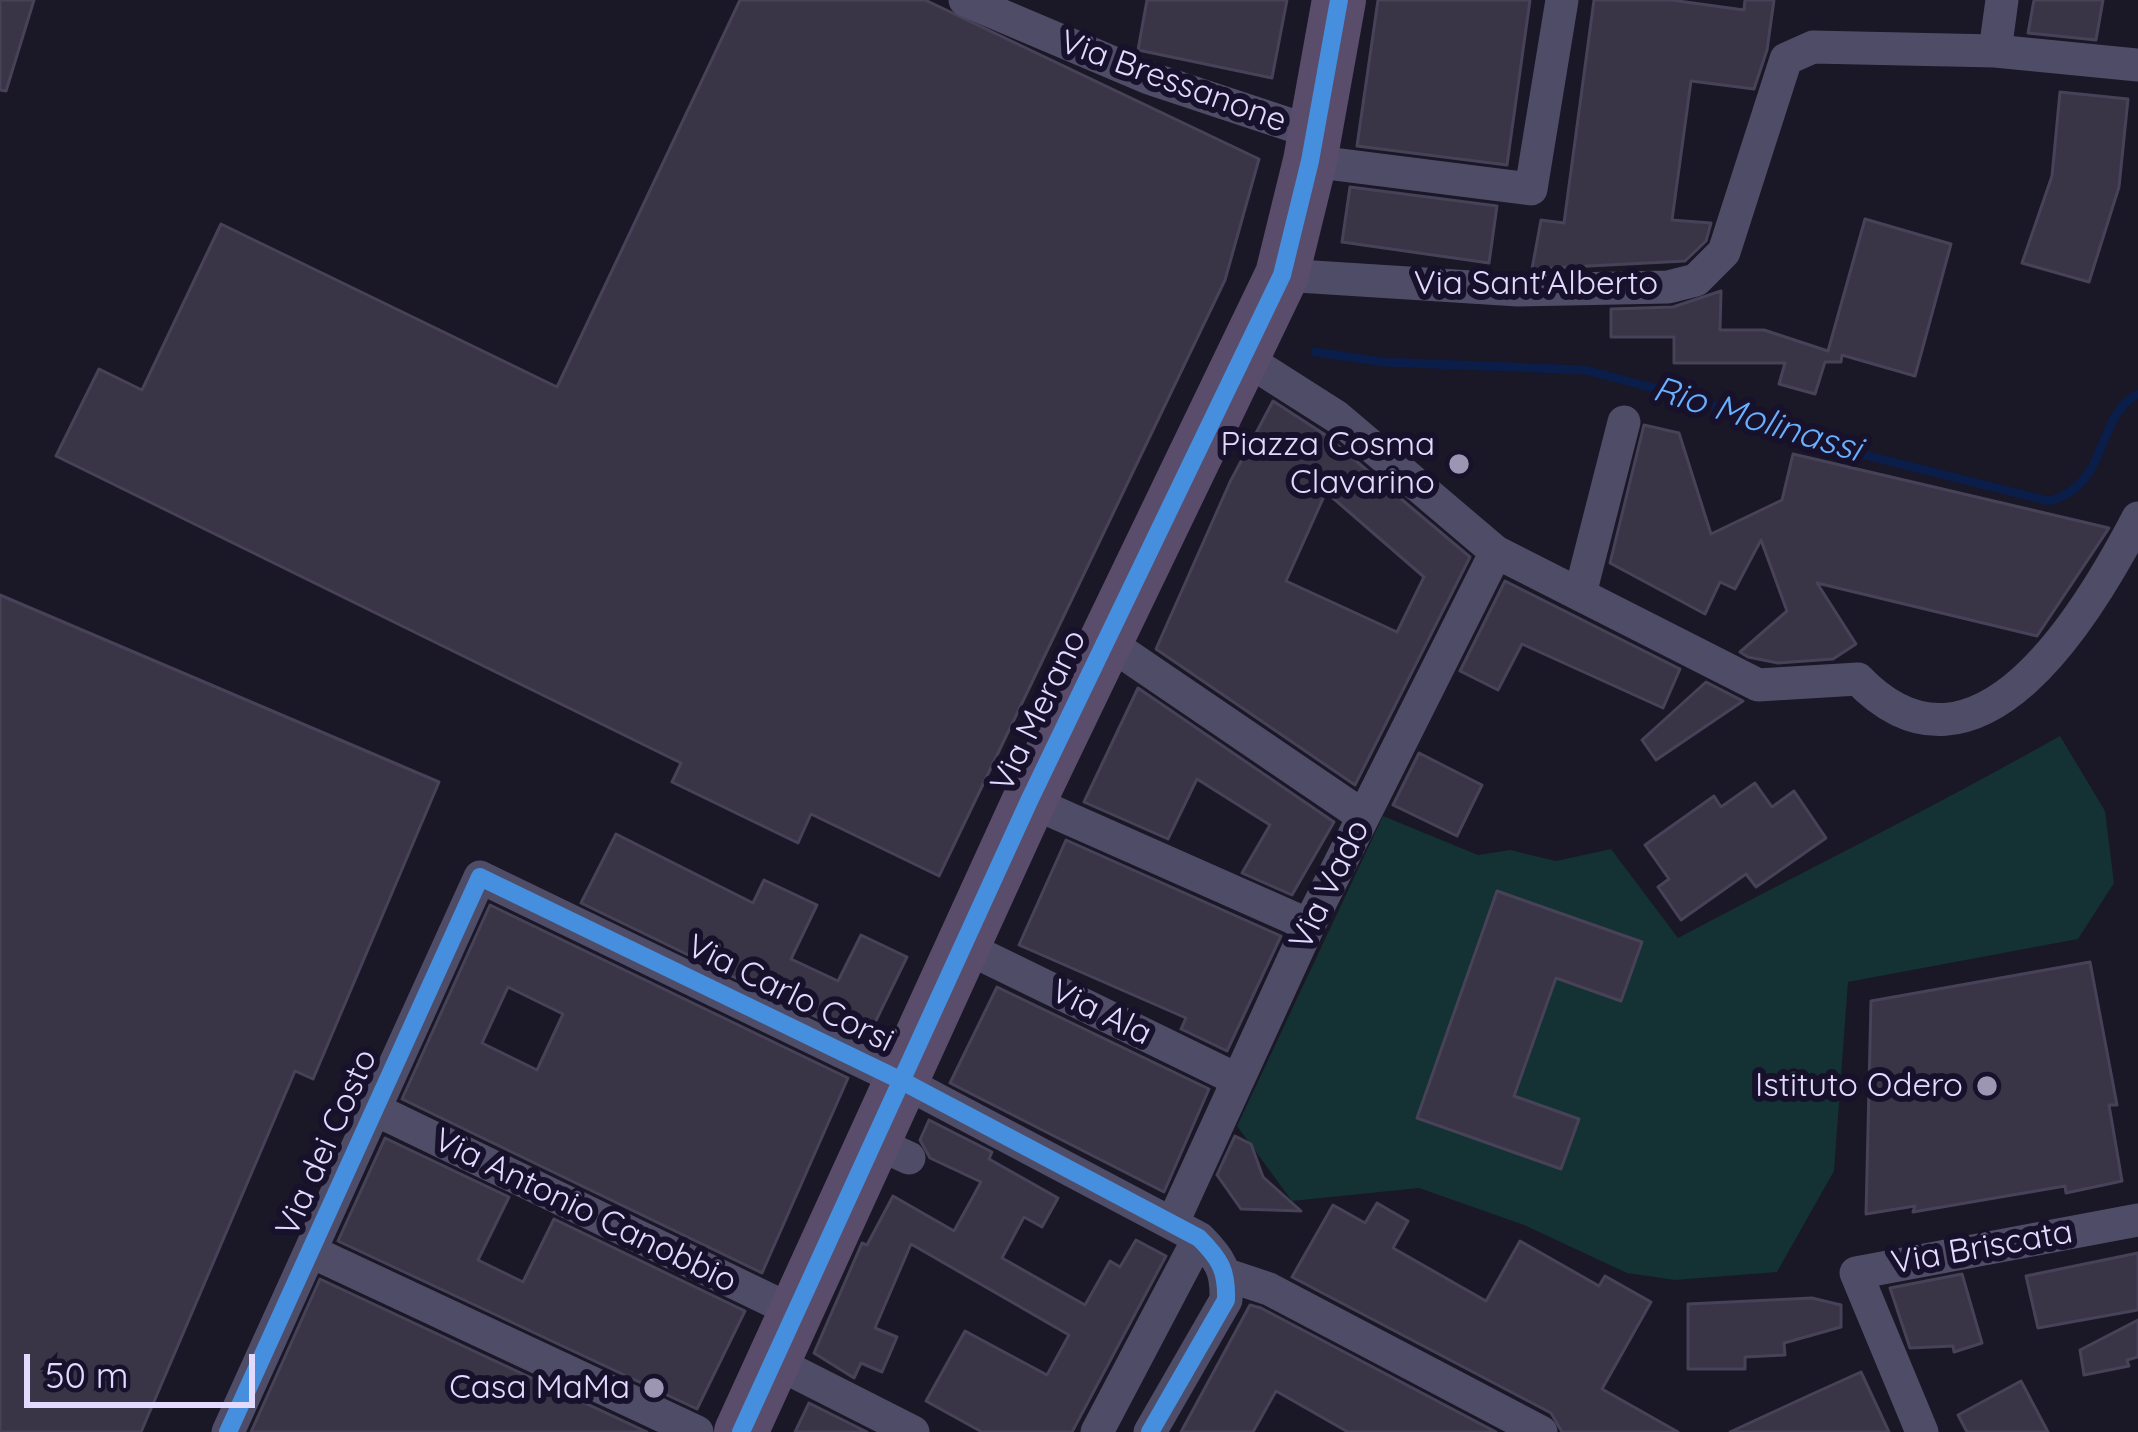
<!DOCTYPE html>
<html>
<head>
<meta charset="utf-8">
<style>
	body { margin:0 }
	#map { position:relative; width:2138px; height:1432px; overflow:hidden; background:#1a1726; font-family:Quicksand,sans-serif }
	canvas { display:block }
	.scale { position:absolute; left:24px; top:1354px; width:231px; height:54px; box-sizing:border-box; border:6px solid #e2dbff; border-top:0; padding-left:15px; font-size:36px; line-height:42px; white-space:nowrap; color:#e2dbff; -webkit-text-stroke:9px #17112c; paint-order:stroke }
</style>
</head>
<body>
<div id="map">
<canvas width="2138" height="1432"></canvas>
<div class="scale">50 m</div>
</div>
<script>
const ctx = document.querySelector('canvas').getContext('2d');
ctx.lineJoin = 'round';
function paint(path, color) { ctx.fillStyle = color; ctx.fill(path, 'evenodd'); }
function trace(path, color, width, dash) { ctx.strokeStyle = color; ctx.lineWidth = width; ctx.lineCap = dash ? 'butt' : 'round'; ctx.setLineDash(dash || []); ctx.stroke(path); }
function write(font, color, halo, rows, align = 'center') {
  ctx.font = font + ' Quicksand,sans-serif'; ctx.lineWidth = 12; ctx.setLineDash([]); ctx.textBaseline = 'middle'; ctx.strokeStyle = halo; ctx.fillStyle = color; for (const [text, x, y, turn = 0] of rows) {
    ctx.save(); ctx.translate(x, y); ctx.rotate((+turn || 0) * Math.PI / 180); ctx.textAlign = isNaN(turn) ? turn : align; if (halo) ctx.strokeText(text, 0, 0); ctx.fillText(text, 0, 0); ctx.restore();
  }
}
const green = new Path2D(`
	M2060,736L2105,811L2114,883L2078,939L1848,982L1834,1171L1777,1272L1675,1280L1627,1273L1524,1225L1419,1188L1292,1201L1237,1126L1383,816L1478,855L1510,850L1556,861L1611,849L1678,938C1806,870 1934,807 2060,736Z`);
const stream = new Path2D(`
	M1315,352L1383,362L1585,370L1696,399L1805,440L2049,501C2111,484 2094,417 2138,394`);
const building = new Path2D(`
	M0,0H34L6,91L0,90Z
	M740,0H925L1259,159L1225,280L939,876L811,814L798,843L672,782L681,763L56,456L99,369L142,390L221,224L557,387Z
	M1147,0H1287L1272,78L1138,50Z
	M1378,0H1530L1507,165L1357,146Z
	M1594,0H1671L1744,10L1745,0H1774L1767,50L1754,89L1691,81L1672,220L1711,223L1706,241L1685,261L1532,269L1541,220L1564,223Z
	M2034,0H2103L2096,40L2028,33Z
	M2060,92L2128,99L2119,187L2089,282L2022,263L2052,176Z
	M1350,187L1497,206L1489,263L1342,242Z
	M1865,219L1951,244L1915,376L1842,355L1841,362H1825L1815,394L1779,384L1785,363H1674V337H1611V309L1673,307L1721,291L1720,330H1764L1828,351Z
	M1273,401L1324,434L1470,557L1355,785L1156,649L1230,482ZM1326,492L1424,577L1397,632L1286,581Z
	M1644,425L1679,433L1711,534L1782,500L1793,454L2109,528L2037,636L1817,583L1856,644L1833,659L1778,663L1748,657L1740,652L1787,611L1761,540L1735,589L1720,582L1705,614L1610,563Z
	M1505,581L1680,669L1663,708L1522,644L1498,690L1460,671Z
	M0,595L439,782L313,1079L295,1071L141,1432H0Z
	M1706,682L1743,701L1656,760L1642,740Z
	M1138,688L1334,822L1292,895L1242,873L1270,825L1197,779L1168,839L1084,802Z
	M1419,753L1482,785L1457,836L1393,805Z
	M1755,783L1772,807L1794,791L1826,838L1756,887L1746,874L1681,920L1658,887L1669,879L1645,845L1714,796L1721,807Z
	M616,834L753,903L764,880L817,905L791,959L838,981L861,935L907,957L866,1041L581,903Z
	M1066,840L1281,936L1227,1051L1181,1029L1186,1018L1019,945Z
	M1497,891L1642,942L1621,1001L1556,978L1514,1096L1579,1119L1561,1169L1417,1118Z
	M490,905L848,1078L762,1273L402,1099ZM508,987L563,1014L537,1070L482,1043Z
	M2090,962L2117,1105H2109L2122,1181L2066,1193L2065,1186L1913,1212L1915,1206L1866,1214L1871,1001Z
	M997,987L1209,1089L1164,1192L950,1083Z
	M929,1120L992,1152L989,1159L1058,1198L1042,1227L1024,1217L1002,1258L1085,1305L1110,1261L1120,1267L1136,1240L1166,1256L1072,1432H982L926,1401L965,1331L1047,1375L1069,1335L911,1244L875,1328L897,1337L882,1372L861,1363L854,1378L814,1353L862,1243L867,1245L893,1196L954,1231L981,1182L930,1158L920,1140Z
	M1235,1136L1251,1144L1263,1177L1301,1211L1241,1209L1217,1175Z
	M385,1138L509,1197L478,1260L523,1282L554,1219L745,1311L697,1409L338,1241Z
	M1377,1203L1408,1221L1393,1248L1486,1301L1520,1241L1599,1286L1605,1276L1651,1302L1602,1389L1678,1432H1562L1551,1413L1292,1277L1333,1205L1365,1223Z
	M2138,1253V1310L2038,1328L2026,1276Z
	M1962,1274L1982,1343L1954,1352L1953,1346L1910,1348L1890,1288Z
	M320,1279L647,1432H251Z
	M1812,1298L1841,1305V1327L1784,1343L1785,1355L1745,1357V1369H1688V1304Z
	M1250,1305L1261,1308L1496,1432H1348L1276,1391L1253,1432H1181Z
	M2138,1320V1357L2127,1360L2129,1366L2084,1375L2080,1350Z
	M1861,1372L1889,1432H1730L1810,1395Z
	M2021,1381L2048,1432H1967L1958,1415Z
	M809,1403L867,1432H795Z`);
const street = new Path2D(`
	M965,0L1149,78L1315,133
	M1995,51L2002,0
	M1310,161L1531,189L1562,0
	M1282,275L1518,290L1668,287L1696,280L1724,252L1786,59L1813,47L1995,51L2138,65
	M1246,359L1337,417L1496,552L1758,685L1858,679C1977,803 2089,612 2138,518
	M1580,594L1624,422
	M1106,641L1363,816
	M1029,801L1309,925
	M963,946L1238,1080
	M374,1109L797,1313
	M874,1142L909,1158
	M1173,1222L1309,925L1496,552
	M312,1252L697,1432
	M1227,1275L1269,1289L1541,1432
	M773,1361L913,1432
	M228,1432L480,877L902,1081L1199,1238C1220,1259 1227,1270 1226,1300L1150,1432
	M1097,1432L1199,1238
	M1922,1432L1856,1273L2138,1220`);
const primary = new Path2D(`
	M741,1432L1029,801L1282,275L1310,161L1339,0`);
const cycleway = new Path2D(`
	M228,1432L480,877L902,1081L1199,1238C1220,1259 1227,1270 1226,1300L1150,1432
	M741,1432L1029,801L1282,275L1310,161L1339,0`);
const markers = [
	[1459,464,12,"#9c96b3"],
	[1987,1086,12,"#9c96b3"],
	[654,1388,12,"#9c96b3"]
];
const streetNames = [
	["Via Bressanone",1173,82,20],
	["Via Sant'Alberto",1536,284],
	["Via Merano",1039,711,-64],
	["Via Vado",1330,885,-64],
	["Via Carlo Corsi",790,994,26],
	["Via Ala",1101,1013,26],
	["Via dei Costo",327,1143,-66],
	["Via Antonio Canobbio",585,1211,26],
	["Via Briscata",1982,1248,-10]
];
const poiNames = [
	["Piazza Cosma",1435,445],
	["Clavarino",1435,483],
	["Istituto Odero",1963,1086],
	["Casa MaMa",630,1388]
];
const waterNames = [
	["Rio Molinassi",1757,420,17]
];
paint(green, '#143134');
trace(stream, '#0b1d49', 9);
paint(building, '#393547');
trace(building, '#474258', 3);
trace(street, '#4f4c67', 33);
trace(primary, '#594d6b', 54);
trace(cycleway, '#468fdf', 18);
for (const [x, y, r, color] of markers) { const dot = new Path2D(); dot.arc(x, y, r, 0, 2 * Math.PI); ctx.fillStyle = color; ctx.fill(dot); trace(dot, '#17112c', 4.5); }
write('33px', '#e2dbff', '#17112c', streetNames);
write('33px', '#e2dbff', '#17112c', poiNames, 'right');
write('italic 36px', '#69b0ff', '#17112c', waterNames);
</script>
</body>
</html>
